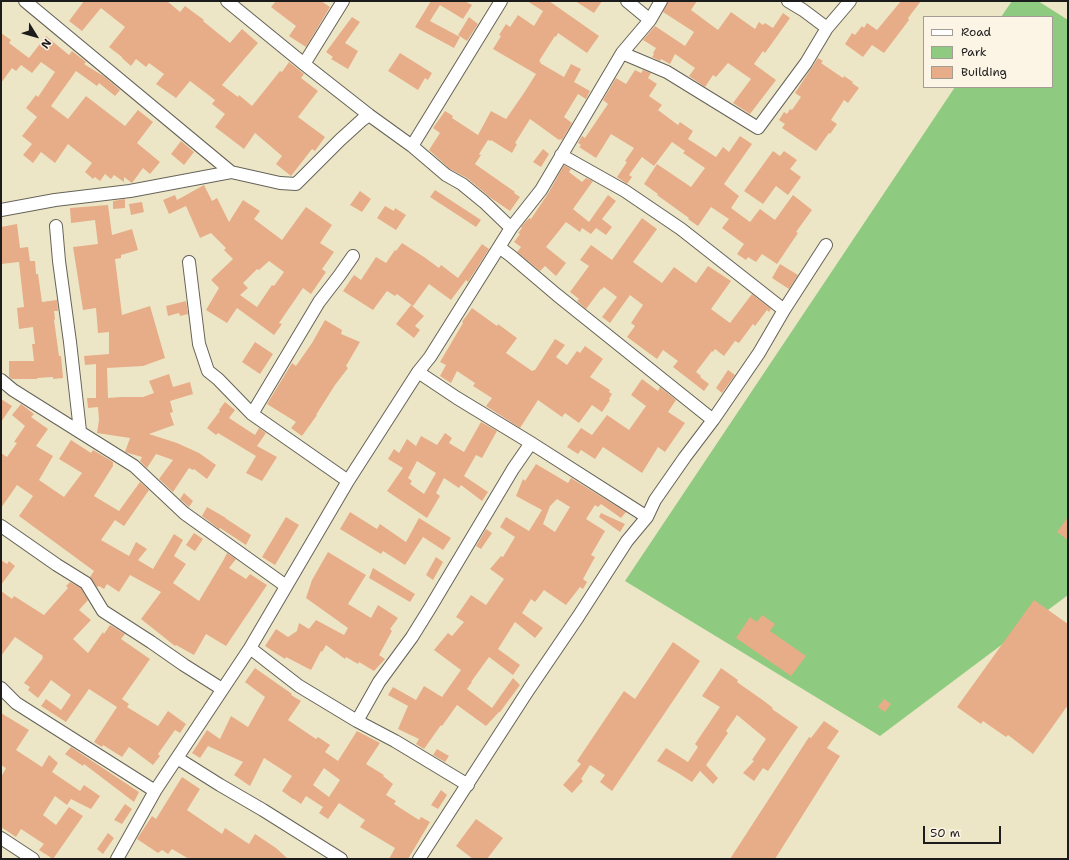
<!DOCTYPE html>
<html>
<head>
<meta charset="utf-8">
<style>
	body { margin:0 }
	#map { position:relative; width:1069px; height:860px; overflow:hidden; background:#ede6c6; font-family:"Shantell Sans",sans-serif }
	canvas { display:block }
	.frame { position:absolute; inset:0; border:2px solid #1c1c1c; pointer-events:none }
	.legend { position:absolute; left:923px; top:16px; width:130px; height:72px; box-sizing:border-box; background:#fcf5e5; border:1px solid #a29e95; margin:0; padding:5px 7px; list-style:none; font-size:12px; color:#1c1c1c }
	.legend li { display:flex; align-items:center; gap:8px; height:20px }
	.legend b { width:20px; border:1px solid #a29e95 }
	.north { position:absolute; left:16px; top:16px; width:40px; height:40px; -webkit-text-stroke:3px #fcf5e5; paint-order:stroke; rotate:127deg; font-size:11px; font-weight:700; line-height:16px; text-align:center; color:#1c1c1c }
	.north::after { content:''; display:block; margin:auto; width:14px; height:18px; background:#1c1c1c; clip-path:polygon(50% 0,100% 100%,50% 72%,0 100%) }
	.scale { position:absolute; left:923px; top:826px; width:78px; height:18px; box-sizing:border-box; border:2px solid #1c1c1c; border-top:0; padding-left:5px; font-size:12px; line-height:14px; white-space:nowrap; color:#1c1c1c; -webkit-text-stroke:3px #fcf5e5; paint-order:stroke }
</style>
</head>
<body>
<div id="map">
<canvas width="1069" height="860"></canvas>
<div class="frame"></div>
<ul class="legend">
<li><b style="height:5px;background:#fff"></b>Road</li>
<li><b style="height:11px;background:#8eca7f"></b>Park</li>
<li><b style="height:11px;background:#e7ad88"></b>Building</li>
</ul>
<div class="north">N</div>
<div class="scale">50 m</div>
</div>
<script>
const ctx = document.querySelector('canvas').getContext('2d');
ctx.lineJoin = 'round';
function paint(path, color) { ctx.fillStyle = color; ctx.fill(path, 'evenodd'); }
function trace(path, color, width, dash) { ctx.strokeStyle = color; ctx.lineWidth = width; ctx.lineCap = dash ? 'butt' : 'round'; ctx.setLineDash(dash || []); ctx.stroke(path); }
const green = new Path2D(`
	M1012,1H1038L1068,20V595L880,736L625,581L955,87H1052V17H1001Z`);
const building = new Path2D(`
	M84,1H167L180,12L185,6L204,20L203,21L230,43L242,29L258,43L222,85L238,97L239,95L252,106L280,71L282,72L289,62L304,74L301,78L318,91L298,117L325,137L315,151L312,149L291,176L276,164L282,156L255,133L244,149L215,127L225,114L212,104L215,100L190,81L176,98L156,84L164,74L149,63L146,67L136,59L131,66L122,58V57L109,47L125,27L101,8L82,31L69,21Z
	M276,1H321L330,7L306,47L289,36L296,26L271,7Z
	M431,1H465L472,5L463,19L440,5L430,21L460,37L454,48L415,27Z
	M527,1H549L599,36L587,53L558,33L556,37L555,36L539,61L541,62L540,63L564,77L571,64L581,69L574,82L590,91L586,99L578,94L564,117L572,123L562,140L560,139L559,140L530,119L515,143L517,144L512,153L491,140V141L488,140L479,154L481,155L475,164L515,192L514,193L520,197L510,211L491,198L467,178L450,169L429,150L440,133L433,128L445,111L453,116L452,118L478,135L491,111L506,119L524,93L536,74L493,49L501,36L499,35L506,24L510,27L518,15L534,26L543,11Z
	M575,1H602L594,13Z
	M668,1H697L691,10L718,30L731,12L755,29L759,22L763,25L765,23L773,28L783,13L790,18L765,53L763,51L754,64L776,80L750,114L733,103L751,79L728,63L716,77L713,75L705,87L689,76L695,68L675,54L670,64L661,59L660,61L652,57L654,54L653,53L656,48L643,40L655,26L685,46L694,32L663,12Z
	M901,1H921L908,18L909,20L884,53L872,45L863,57L845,44L852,33L855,35L862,26L864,28L867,23L877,30Z
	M352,17L360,22L345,43L358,51L348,69L331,59L333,57L326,52Z
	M469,17L478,24L467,41L458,35Z
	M1,33L11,40L9,43L29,58L46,36L69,55L72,51L86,62L84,64L105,77L120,90L115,96L99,83L97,86L76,71L51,106L68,119L86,96L125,126L138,110L153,122L137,143L160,162L150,174L143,168L132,183L124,177V182L114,175L111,179L105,174L100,181L95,177L93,179L85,172L92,163L68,144L55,163L41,152L33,163L23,155L32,144L22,136L37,117L26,108L36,95L38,97L55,72L41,62L32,73L21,65L16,71L12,68L1,83Z
	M400,53L432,73L428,80L425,78L418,90L388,71Z
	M818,58L823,61L821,63L843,78L844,76L853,82L852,83L859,88L848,103L844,100L831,120L837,124L830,134L829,133L816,151L782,128L785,124L779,120L784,112L787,114L790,109L792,110L801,97L795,93Z
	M635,70L641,73L643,70L651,73L648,78L657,84L649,96L662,105L658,110L678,125L680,122L693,131L688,139L716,157L723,147L729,152L740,136L752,144L724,184L739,196L731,208L750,222L760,209L775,220L793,195L812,210L796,232L798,233L777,264L762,254L756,262L748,257L746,260L737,254L744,244L722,228L729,219L711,207L698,226L688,219L689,218L657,195L658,194L644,184L657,164L691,187L705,168L683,153L685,151L672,142L654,166L642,157L629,175L632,177L627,184L617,177L627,162L625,161L634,148L611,134L596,158L579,147L581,145L578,143L582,136L585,138L608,104L603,100L616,78L626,84Z
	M181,141L194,152L184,165L171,154Z
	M543,149L549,154L541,167L533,162Z
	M773,151L780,156L784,151L797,160L790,169L801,177L788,195L776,186L763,204L744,191Z
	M564,165L571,169L569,172L582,182L586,178L593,181L573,209L589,222L608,195L616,201L602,219L612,227L606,235L596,228L591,234L582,228L580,232L566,222L546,247L566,263L556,276L545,266L540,271L517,252L521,247L514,242L520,234L518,233L522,228L521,227L527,220L530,218L531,219L549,192Z
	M204,185L212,201L217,198L229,222L243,200L260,211L254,219L282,240L306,207L332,225L320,243L334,252L322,269L326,272L311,294L303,288L279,323L282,324L274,335L237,308L227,323L206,310L219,288L211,280L233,259L224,250L226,248L211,233L200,238L186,206L169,214L163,200L175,195L177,200ZM269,261L284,272L274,286L272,285L257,307L240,295L248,288L243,283L257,269L259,270Z
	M435,190L481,220L476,227L430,197Z
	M360,191L371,199L362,212L350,205Z
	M125,199V208L113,209V201Z
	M142,202L144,212L131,215L129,204Z
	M108,205L112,235L132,229L138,250L121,255V258L115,259L122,315L150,306L165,358L143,366L107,368L108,398L121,397H143L154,393L149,381L169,374L173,387L190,382L193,394L170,401L173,412L170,413L174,425L149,434L177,443L199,453L216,465L207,479L194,469L193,470L189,468L173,492L159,479L173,460L156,454L147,468L140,461L142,457L125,452L130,438L97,433L99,420L98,407L88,408L87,398H96V364L85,365L84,356L109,354V332L98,333L96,308L83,310L73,247L98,244L95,220L71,223L70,208Z
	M385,206L394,211L395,208L406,215L396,230L377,218Z
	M642,218L657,229L633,262L662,283L674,267L696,283L708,266L731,281L711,309L730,323L752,294L771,309L769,312L767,310L755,326L753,324L739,343L735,341L724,356L715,349L713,352L712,351L696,372L701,376L700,377L709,384L704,391L673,367L678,361L663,350L657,359L627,337L635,326L631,323L643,305L630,295L610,323L602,317L617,297L604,287L601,290V289L586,309L577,301L579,299L570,292L589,266L580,260L591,245L612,260Z
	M17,224L20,248L28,247L30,261H35L36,274H38L42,302L57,300L58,311H54L55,319L54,320L59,356H61L63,378L53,379V377L37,378V379H12L9,377V361H34L32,344H35L33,327L19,329L17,308L24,307L19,262L1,264V227Z
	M402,243L424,257L439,268L441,265L458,278L482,244L489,249L468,282L466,280L451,300L429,284L413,306L397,294L395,296L387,291L373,310L343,291L354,275L361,280L376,257L386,263L395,250L396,251Z
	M780,264L798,275L789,289L772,278Z
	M186,301L188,314L180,316L179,313L168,316L166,306Z
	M411,305L424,316L415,326L420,330L414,338L396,324Z
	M472,308L497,326L498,324L517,338L506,353L532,371L534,370H535L555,339L565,345L556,357L567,365L577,351L580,353L585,346L603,359L590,377L610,390L609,392L612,394L609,399L610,400L602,412L592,405L579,423L565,413L562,417L538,400L520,428L486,406L492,398L473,386L475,383L457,371L451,383L440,376L446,365L440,362L463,323L462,322Z
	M325,320L342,330L341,334L360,342L346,366L348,368L335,385L316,415H317L302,436L291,428L296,422L267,404L292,363L296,366L312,343Z
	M255,342L273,354L260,374L242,362Z
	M728,370L735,375L722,393L716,388Z
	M642,379L658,391L660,387L676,400L668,412L685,423L665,452L658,447L642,473L603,447L595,459L581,450L578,454L567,447L581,428L592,435L607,415L629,430L646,406L631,395Z
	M1,399L12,406L1,422Z
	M225,402L235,410L229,418L255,435L259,428L266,433L257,446L277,457L262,481L246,473L256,456L218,433L216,435L207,428L220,411L219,410Z
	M21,404L34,414L31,417L48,429L36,446L53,456L39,480L64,497L82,473L59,459L71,440L91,453L93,450L113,462V466L94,496L119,511L140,482L149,490L124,526L115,520L101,540L129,556L136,542L147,549L138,560L153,569L174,534L183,540L174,556L186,564L173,583L199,601L223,561L227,553L236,559L229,568L246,579L250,574L267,585L226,646L206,634L194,655L176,645L175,646L141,619L161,592L130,575L119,592L107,584L104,589L99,586L97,587L90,577L94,571L19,516L33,496L17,485L1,508V453L7,457L17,443L14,442L25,426L12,415Z
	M481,422L497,431L482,458L476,455L464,476L488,492L482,501L461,485L459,488L444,478L436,493L440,496L427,518L387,491L403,468L388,459L394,449L399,453L407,439L416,446L421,436L437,445L445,433L452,438L449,443L464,452ZM417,461L436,473L424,494L410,484L412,481L408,478Z
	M536,464L568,483L571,478L626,512L621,518L601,504L598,507L595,505L586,519L605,531L591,555L595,557L583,579L587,582L583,589L580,587L566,605L544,590L535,602L531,599L522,613L543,628L535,638L515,622L498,649L520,665L513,675L489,657L471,682H472L467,689L492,708L513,678L520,685L500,712H499L486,726L457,705L442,726L441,725L424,749L416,744L419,739L398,729L408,706L388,695L393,687L416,700L424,686L442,697L461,670L434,650L448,633L452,636L464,622L456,617L471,595L486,605L504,579L490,569L501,556L503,557L515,537L500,527L506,517L529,531L542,510L516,496L523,479L525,481ZM557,499L570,507L555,532L543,524L550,506Z
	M184,493L193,501L189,507L180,499Z
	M207,507L226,518H225L251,535L246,545L220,528L219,529L202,516Z
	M350,512L377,529L380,524L406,542L419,518L451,538L443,550L423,537L405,565L383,551L381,554L340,529Z
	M601,513L625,524L620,532L599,517Z
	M286,517L299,525L275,565L262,557Z
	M1068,517V540L1057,532Z
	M486,529L492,533L481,549L476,546Z
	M194,533L203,539L195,551L186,545Z
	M328,552L366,575L348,604L371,618L378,605L398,618L390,629L392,631L379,655L385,659L374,671L359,662L358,664L346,657L345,659L326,645L322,652L321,651L311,670L286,657L285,659L265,646L276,629L288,637L297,631L299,623L309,629L316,620L344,635L348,628L306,598L312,580Z
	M436,557L443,562L433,580L426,575Z
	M1,560L7,564L9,561L15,566L1,585Z
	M373,568L415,594L410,602L369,578Z
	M70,582L81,588L88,600L79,610L91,620L73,639L88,653L103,632L104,634L110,625L125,634L121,639L150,659L122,699L129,704L127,707L158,726L168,711L186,724L180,733L175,730L158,754L160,756L153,765L129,747L122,757L103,745L102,747L94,742L117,707L89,689L66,722L41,706L46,699L61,710L71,695L51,680L38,698L28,690L30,687L24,683L43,658L42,657L43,656L15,637L1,656V591L12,599L14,596L44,615L68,588L66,586Z
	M1034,600L1068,624V705L1033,754L1008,735L1006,737L983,721L981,724L957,707Z
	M762,615L775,624L770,631L806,656L791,676L736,638L750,617L757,622Z
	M673,642L700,661L612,791L600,782L605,775L590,765L581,779L583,781L572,793L563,785L581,764L577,761L624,691L635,699Z
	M255,668L292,694L291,695L301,701L288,720L316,739L318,737L330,745L325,752L338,761L357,731L380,743L366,764L384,775L383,776L393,784L386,795L396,801L394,804L419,820L421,817L430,822L408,859H389L395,848L360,827L365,820L339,803L328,819L319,813L323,807L306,796L301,804L294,799H293L282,791L292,776L264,758L250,786L234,775L243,762L208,746L200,758L192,753L207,730L220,739L231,716L248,727L265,697L245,682ZM324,768L340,780L329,797L313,785Z
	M721,668L738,680L737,682L764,701L773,708L772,709L798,727L768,771L763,768L754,781L743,773L754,761L752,760L766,739L737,715L726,731L728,733L706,765L718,778L713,784L700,771L692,782L678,773L657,761L666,748L688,762L698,747L695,744L720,707L702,696Z
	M884,699L891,704L885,712L878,707Z
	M1,713L29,730L16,750L42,767L49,755L58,763L52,772L80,791L84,785L100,796L91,809L71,799L67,805L55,796L43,815L56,825L69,807L83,816L53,859L39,850L44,844L21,829L16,837L1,827V777L6,768L1,765Z
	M824,721L839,731L827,748L840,756L775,859H730L809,737L811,738Z
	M71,747L139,792L134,802L84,764L83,766L65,754Z
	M437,749L449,756L445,762L433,755Z
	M182,777L200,789L187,810L222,834L225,828L249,844L255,834L276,848L288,859H189L172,849L168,854L162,850L158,853L137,839L152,816L156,819Z
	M441,790L447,795L438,809L431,805Z
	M125,804L132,809L122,824L114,820Z
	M476,819L503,838L487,859H473L456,846Z
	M108,833L114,838L103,854L97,849Z`);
const street = new Path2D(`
	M25,1L231,172L280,183L296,184L340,140L362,120L369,115
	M227,1L304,64L369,115L412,146L446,175L462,184L484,202L511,228
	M627,1L650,20
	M788,1L803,10L827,28
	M622,53L667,72L758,128L806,63L827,28L850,1
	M304,64L343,1
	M412,146L501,1
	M561,155L625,191L681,229L784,310
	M1,210L55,200L130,191L231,172
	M56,226L59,261L70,342L80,431
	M499,247L511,256L557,295L713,420
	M189,262L199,344L208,371L218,379L252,414L348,481
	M418,372L457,398L531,443L647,517
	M1,380L13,390L134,466L184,513L286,586
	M252,414L319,302L339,276L353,256
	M1,526L57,565L86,583L103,611L151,642L184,665L222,689
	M250,648L299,686L357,721L395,741L468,785
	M1,688L16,703L155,791
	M357,721L379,682L412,637L430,608L513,469L531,443
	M177,758L220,785L263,810L341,859
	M1,838L33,859
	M117,859L155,791L250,648L348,481L418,372L430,357L511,228L541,190L622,53L650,20L661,1
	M419,859L529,689L578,617L627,541L647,517L655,500L685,457L713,420L759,353L784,310L826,245`);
paint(green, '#8eca7f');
paint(building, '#e7ad88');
trace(street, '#656358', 14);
trace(street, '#fff', 12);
</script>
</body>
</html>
